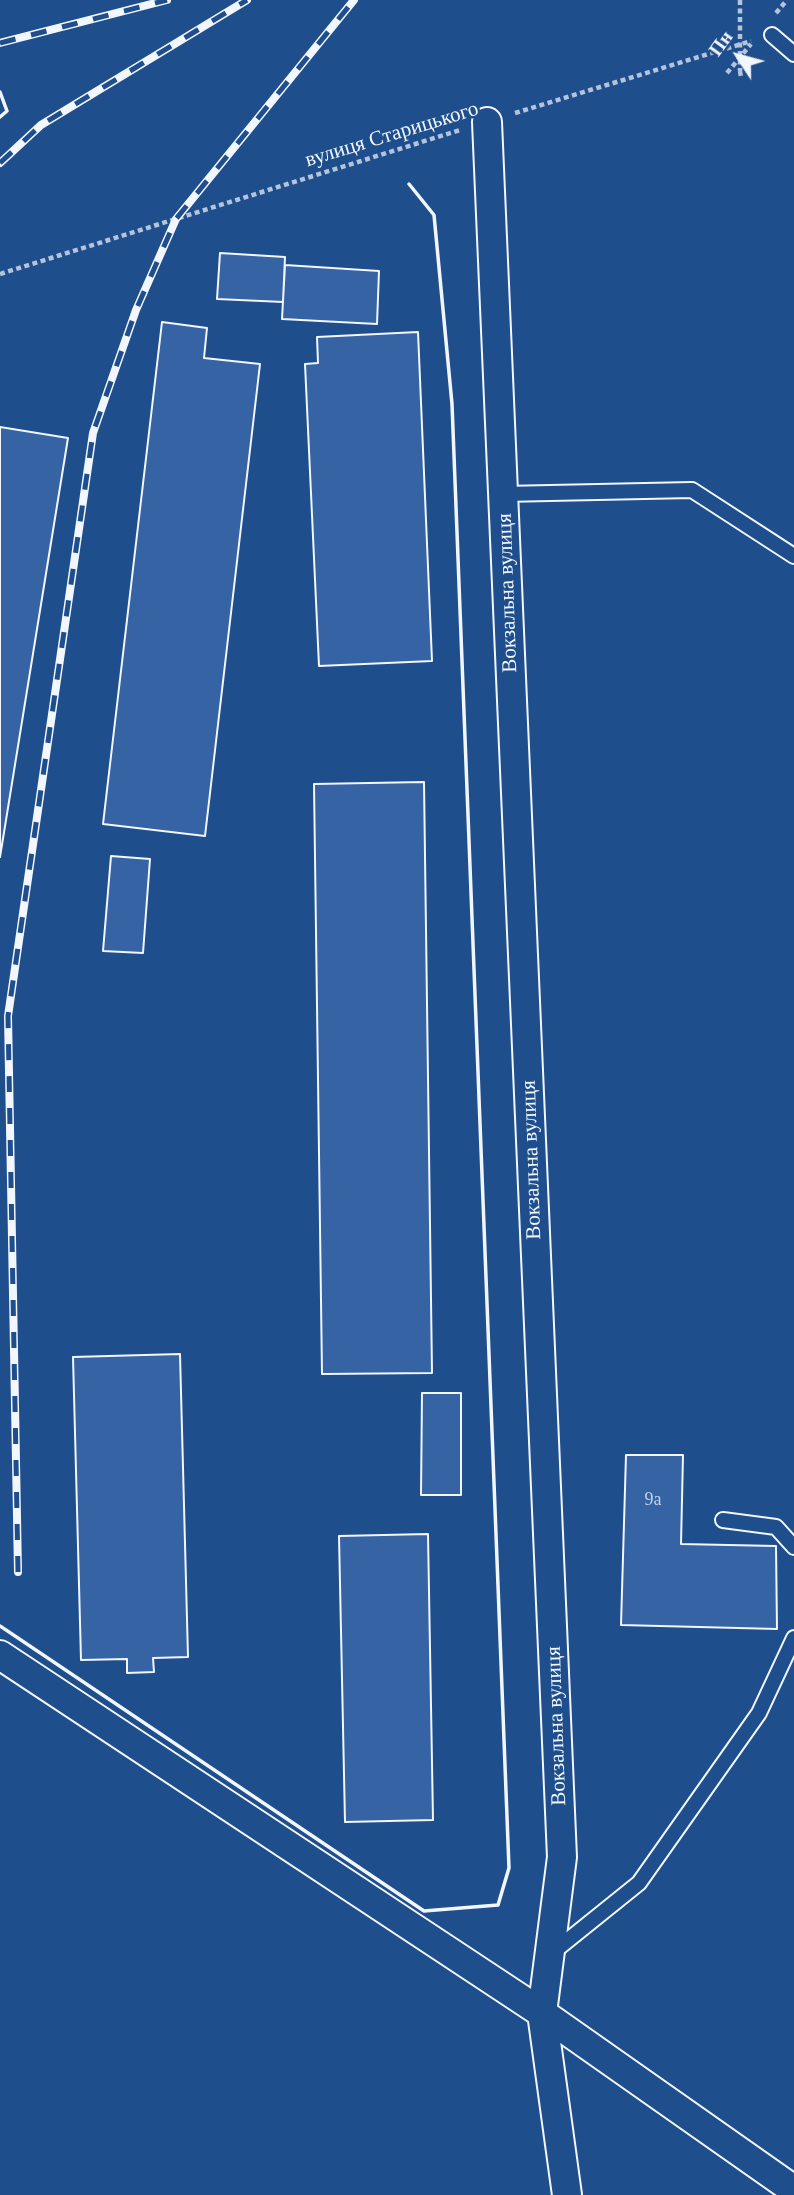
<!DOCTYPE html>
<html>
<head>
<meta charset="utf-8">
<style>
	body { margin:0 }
	#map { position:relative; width:794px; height:2195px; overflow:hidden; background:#1f4e8c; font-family:Georgia,serif }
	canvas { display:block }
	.north { position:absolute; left:703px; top:21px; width:70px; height:70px; -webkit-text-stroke:5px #1f4e8c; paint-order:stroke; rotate:306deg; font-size:19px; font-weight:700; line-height:28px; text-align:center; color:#f2f6ff }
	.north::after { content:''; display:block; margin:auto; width:24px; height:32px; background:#f2f6ff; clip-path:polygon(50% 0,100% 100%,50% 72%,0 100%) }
</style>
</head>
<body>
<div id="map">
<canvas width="794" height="2195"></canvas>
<div class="north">Пн</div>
</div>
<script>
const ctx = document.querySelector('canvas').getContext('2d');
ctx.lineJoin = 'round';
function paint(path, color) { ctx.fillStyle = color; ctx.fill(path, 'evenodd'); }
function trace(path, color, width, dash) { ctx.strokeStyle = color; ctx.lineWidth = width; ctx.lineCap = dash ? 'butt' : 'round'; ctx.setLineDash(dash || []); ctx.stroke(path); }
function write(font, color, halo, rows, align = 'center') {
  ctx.font = font + ' Georgia,serif'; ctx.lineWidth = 5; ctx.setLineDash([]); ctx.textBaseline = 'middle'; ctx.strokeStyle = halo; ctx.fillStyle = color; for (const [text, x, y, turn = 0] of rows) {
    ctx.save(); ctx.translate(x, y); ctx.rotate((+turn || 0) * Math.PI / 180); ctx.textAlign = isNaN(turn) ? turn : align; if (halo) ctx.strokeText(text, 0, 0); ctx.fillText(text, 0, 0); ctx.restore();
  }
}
const building = new Path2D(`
	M220,253L285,257L283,302L217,299Z
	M285,265L379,271L377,324L282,319Z
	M162,322L207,328L204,358L260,364L205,836L103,824Z
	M418,332L432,661L319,666L305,364L318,363L317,337Z
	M0,427L68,438L0,857Z
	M424,782L432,1373L322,1374L314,784Z
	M111,856L150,859L143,953L103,951Z
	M180,1354L188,1657L153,1658L154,1672L127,1673V1659L81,1660L73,1357Z
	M422,1393H461V1495H421Z
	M626,1455H683L681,1544L776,1546L777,1629L621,1625Z
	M428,1534L433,1820L345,1822L339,1536Z`);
const path = new Path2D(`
	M740,0V17
	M776,13L787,0
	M740,71L741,77
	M727,73L751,44
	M515,113L751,41
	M0,274L460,130`);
const lane = new Path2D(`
	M772,35L794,54
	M503,494L692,490L794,556
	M723,1520L776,1527L794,1547
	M552,1953L639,1883L759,1713L794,1638`);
const street = new Path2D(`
	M487,122L562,1857L542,2013L567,2195
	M0,1655L542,2013L794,2190`);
const rail = new Path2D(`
	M0,43L167,0
	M0,163L41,125L247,0
	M18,1572L8,1016L93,433L136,310L176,219L354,0`);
const pathBridge = new Path2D(`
	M740,17V71`);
const wall = new Path2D(`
	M0,92L7,111L0,117
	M0,1626L424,1911L498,1905L509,1868L452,404L434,215L409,184`);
const numberNames = [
	["9а",653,1500]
];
const streetNames = [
	["вулиця Старицького",392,135,-17],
	["Вокзальна вулиця",508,593,-92],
	["Вокзальна вулиця",532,1160,-92],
	["Вокзальна вулиця",557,1726,-92]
];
paint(building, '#3563a3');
trace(building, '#f2f6ff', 2);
trace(lane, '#f2f6ff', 18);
trace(street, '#f2f6ff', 32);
trace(path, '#b3c4dc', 4.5, [5, 3.5]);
trace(lane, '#1f4e8c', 14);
trace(street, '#1f4e8c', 28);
trace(rail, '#f2f6ff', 8);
trace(rail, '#1f4e8c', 5, [16]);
trace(pathBridge, '#b3c4dc', 4.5, [5, 3.5]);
trace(wall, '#f2f6ff', 3.5);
write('18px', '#c3d1e8', null, numberNames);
write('21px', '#f2f6ff', '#1f4e8c', streetNames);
</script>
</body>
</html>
